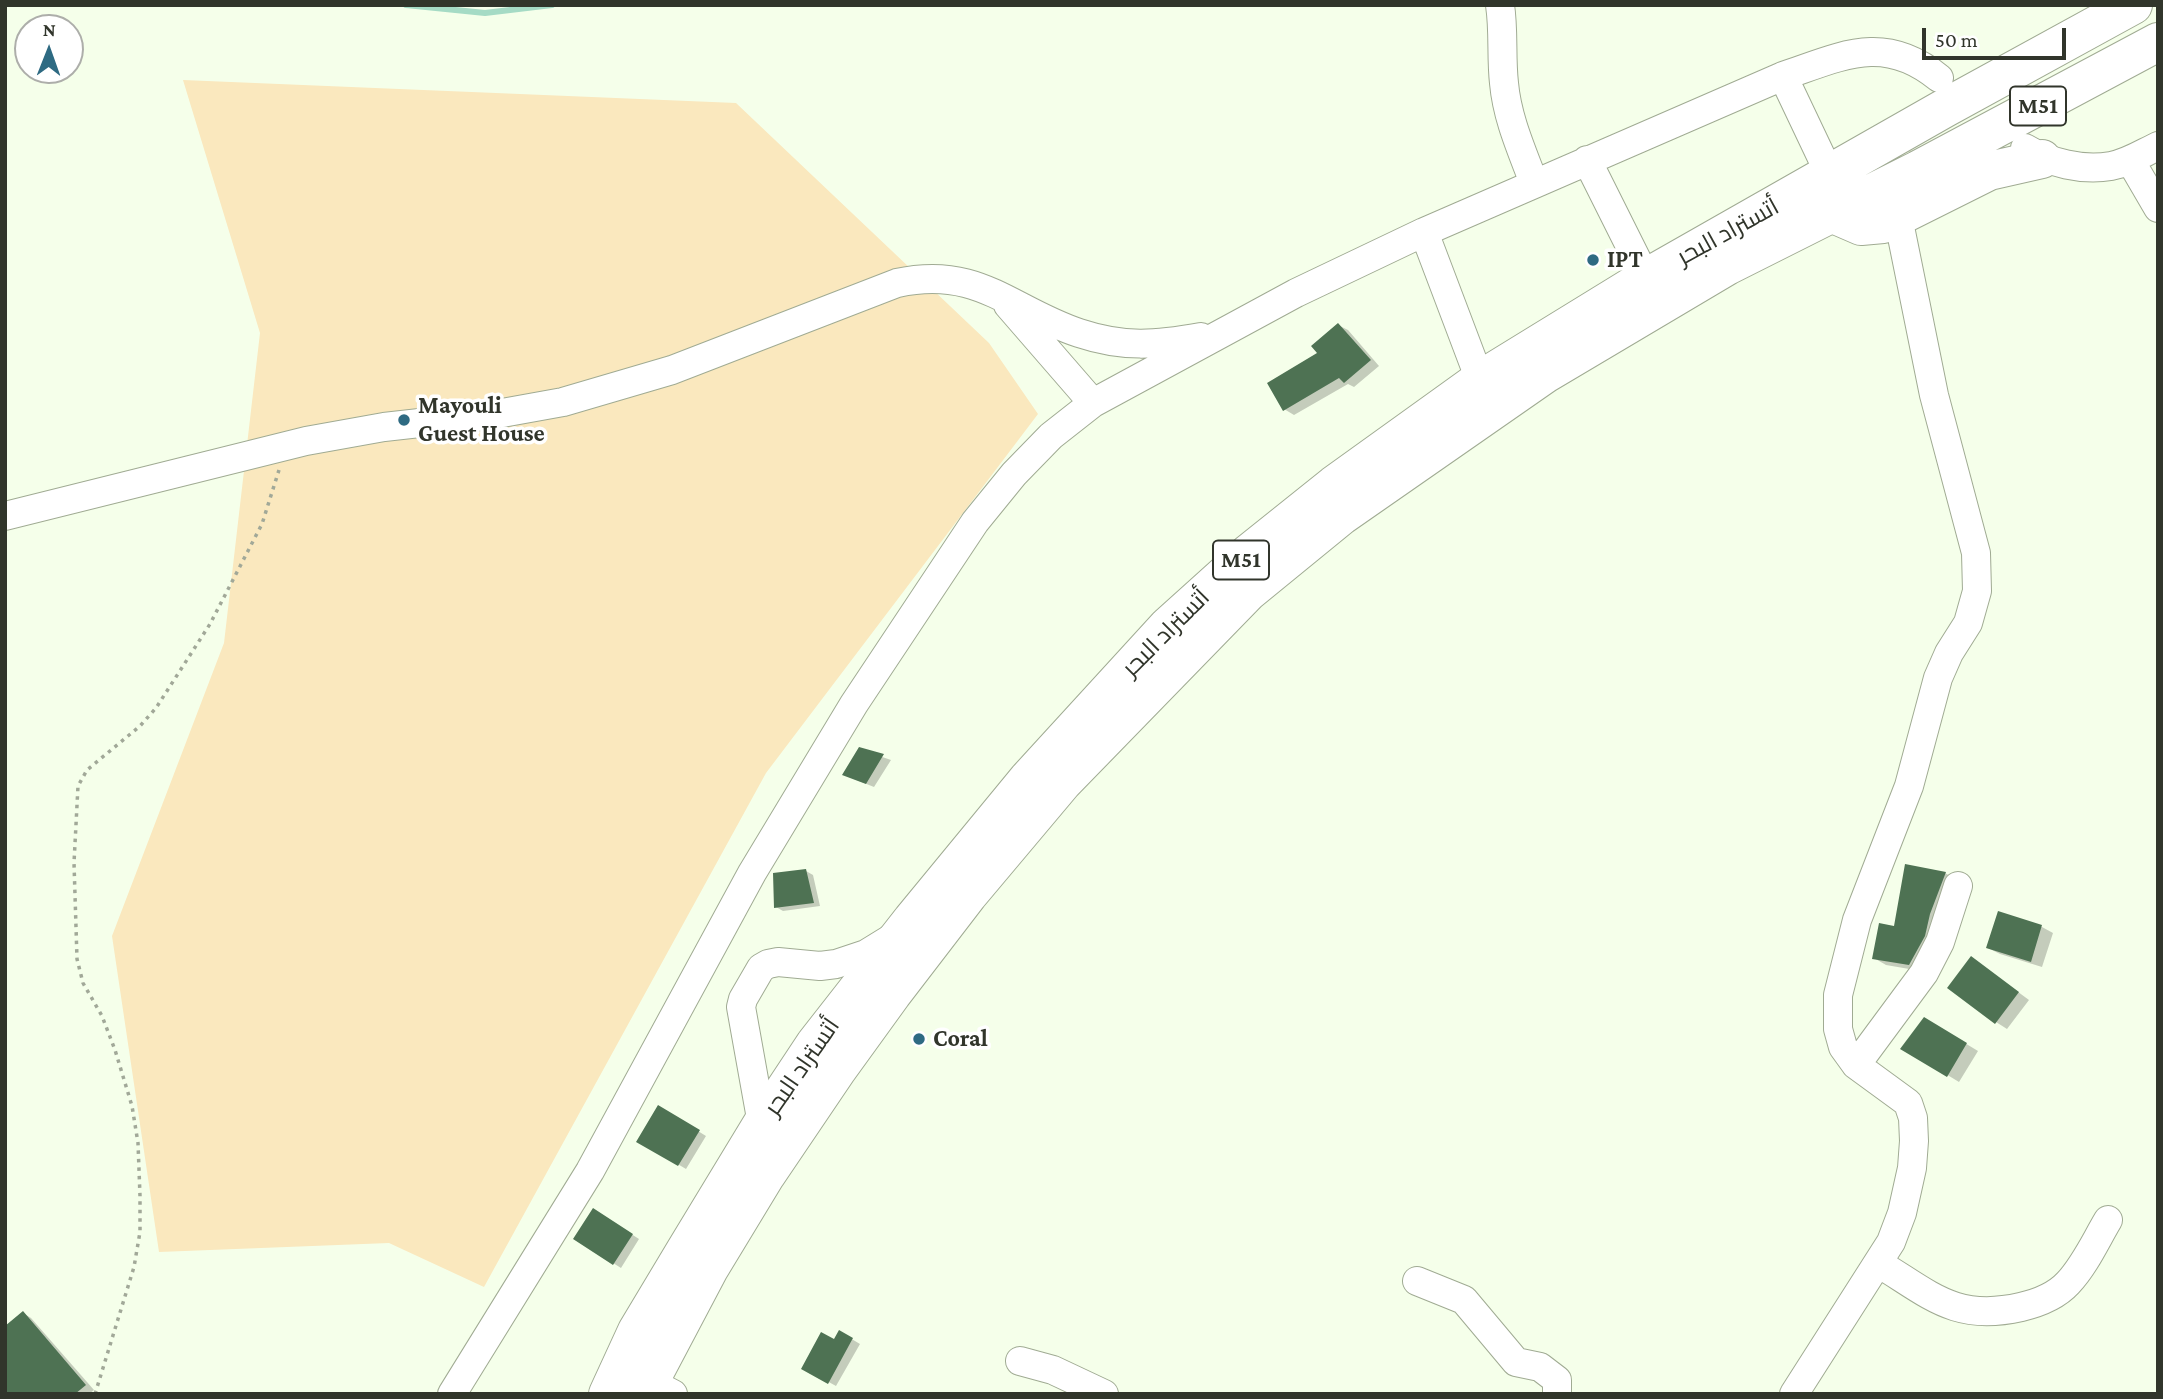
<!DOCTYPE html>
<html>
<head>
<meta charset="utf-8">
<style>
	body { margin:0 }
	#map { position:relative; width:2163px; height:1399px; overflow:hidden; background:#f5ffea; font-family:"Crimson Pro",serif }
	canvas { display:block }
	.frame { position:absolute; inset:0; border:7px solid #31352b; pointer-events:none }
	.north { position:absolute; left:14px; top:14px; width:70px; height:70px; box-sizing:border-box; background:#fff; border:2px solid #adaeaa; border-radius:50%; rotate:1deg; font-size:19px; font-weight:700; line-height:28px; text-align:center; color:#31352b }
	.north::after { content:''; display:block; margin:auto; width:24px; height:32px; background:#2e6a82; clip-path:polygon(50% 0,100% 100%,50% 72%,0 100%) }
	.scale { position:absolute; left:1922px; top:28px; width:144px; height:32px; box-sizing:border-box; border:4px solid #31352b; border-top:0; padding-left:9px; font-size:21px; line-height:24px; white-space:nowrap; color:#31352b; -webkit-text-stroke:5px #fff; paint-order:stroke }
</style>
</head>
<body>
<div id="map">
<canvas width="2163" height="1399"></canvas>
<div class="frame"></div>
<div class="north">N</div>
<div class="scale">50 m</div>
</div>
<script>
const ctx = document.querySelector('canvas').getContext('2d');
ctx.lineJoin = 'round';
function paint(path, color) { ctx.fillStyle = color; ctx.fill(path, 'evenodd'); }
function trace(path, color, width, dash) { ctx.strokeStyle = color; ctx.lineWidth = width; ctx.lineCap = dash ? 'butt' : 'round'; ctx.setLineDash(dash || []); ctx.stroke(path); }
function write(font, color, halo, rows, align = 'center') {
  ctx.font = font + ' "Crimson Pro",Cairo,serif'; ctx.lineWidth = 7; ctx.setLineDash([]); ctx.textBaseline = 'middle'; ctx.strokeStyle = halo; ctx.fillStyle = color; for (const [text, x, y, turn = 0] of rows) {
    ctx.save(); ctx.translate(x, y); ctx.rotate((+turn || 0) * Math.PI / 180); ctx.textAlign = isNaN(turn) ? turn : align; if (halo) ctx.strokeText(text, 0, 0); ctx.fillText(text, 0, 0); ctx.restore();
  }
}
const green = new Path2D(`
	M183,80L736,103L989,343L1038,414L766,773L484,1287L389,1243L159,1252L112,936L224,643L260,333Z`);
const shadow = new Path2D(`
	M1338,325L1348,330L1379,366L1354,387L1348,384L1294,415L1284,409Z
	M859,749L891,760L874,787L844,775Z
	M806,871L813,875L820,906L783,911L776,907Z
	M1945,873L1957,880L1921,971L1886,965L1874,958L1895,928Z
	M1999,913L2042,927L2053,933L2042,967L2000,954L1988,948Z
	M1972,958L2029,1000L2007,1029L1996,1022Z
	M1925,1019L1978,1051L1959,1082L1903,1048Z
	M659,1107L706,1136L686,1169L639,1141Z
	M594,1210L639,1239L621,1268L575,1239Z
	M23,1313L31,1318L94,1390L89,1394H8Z
	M840,1332L860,1344L836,1386L803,1368L835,1342Z`);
const stream = new Path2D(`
	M406,5L485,13L552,5`);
const building = new Path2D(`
	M1338,323L1371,360L1344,383L1339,378L1283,411L1267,383L1317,353L1311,346Z
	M859,747L884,754L866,784L842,775Z
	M1905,864L1946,872L1930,914L1925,936L1909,965L1872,959L1879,923L1894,926Z
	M806,869L814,903L774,908L773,873Z
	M1998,911L2042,925L2031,962L1986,948Z
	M1971,956L2019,992L1995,1024L1947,988Z
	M1924,1017L1967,1043L1947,1077L1900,1049Z
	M658,1105L700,1130L678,1166L636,1142Z
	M593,1208L633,1234L613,1265L573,1239Z
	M23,1311L86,1385L75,1394H5V1326Z
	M839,1330L853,1338L828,1384L801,1369L821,1332L834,1339Z`);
const path = new Path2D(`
	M95,1394L134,1267L140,1232V1196L138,1143L132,1106L115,1050L102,1016L83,983L77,959L74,863L78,786L87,770L140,726L156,708L210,624L262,524L279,470`);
const minor = new Path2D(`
	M1500,5C1504,31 1501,57 1504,83C1507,118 1522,151 1534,183
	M1783,76L1830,175
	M2025,148C2050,163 2082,171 2111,166C2128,163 2143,153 2158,146
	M1587,160L1646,278
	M2130,160L2158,208
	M1424,232L1480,380
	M1008,305L1093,403
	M5,516L306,441L384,427L491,415L563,402L672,370L897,283C978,265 1010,310 1079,333C1124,348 1156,345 1201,337
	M1856,1065L1924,973L1940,942L1958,886
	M762,1124L741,1007L743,999L761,968L768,964L778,962L820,966L836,964L866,954L892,938
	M1878,1263C1931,1295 1955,1322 2021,1307C2038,1303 2056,1296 2068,1283C2085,1265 2096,1240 2108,1220
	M1417,1281L1464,1300L1516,1362L1540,1367L1557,1380V1394
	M1020,1361L1053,1370L1104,1394
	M648,1381L673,1394
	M452,1394L590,1171L752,873L854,704L975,522L1014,474L1051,436L1093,403L1296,293L1424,232L1783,76C1842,56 1884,33 1939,78
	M1794,1394L1891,1242L1902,1213L1912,1168L1914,1141L1913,1118L1908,1103L1856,1065L1843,1047L1838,1029V995L1857,920L1909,786L1938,678L1949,653L1968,623L1977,591L1976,553L1934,395L1898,217`);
const highway = new Path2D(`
	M1831,213L1861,226L1883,224L1989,171L2042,159
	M608,1394L637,1331L685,1251L762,1124L815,1044L912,920L1028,779L1168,626L1249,553L1334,485L1480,380L1646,278L1945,108L2133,5
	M643,1394L709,1269L766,1175L837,1070L892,994L968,895L1063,782L1248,592L1341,516L1545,374L1727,266L1918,170L2158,42`);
const markers = [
	[1593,260,7,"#2e6a82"],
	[404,420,7,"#2e6a82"],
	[919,1039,7,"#2e6a82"]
];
const shields = [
	[2038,106,56],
	[1241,560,56]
];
const shieldNames = [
	["M51",2038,106],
	["M51",1241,560]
];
const streetNames = [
	["أتستراد البحر",1728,232,-29],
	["أتستراد البحر",1166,633,-45],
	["أتستراد البحر",802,1067,-55]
];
const poiNames = [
	["IPT",1607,260],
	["Mayouli",418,406],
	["Guest House",418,434],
	["Coral",933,1039]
];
paint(green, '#fae8be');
paint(shadow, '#0003');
trace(stream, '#a5dbc5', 6);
paint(building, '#4e7253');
trace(minor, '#a0ab93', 30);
trace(highway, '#a0ab93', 40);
trace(path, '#a1a898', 3.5, [3.5, 5]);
trace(minor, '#fff', 28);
trace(highway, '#fff', 38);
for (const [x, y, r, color] of markers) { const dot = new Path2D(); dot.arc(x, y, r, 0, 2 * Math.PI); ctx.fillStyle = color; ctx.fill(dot); trace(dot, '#fff', 2.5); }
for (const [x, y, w] of shields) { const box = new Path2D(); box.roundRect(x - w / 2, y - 19.5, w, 39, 5); ctx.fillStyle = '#fff'; ctx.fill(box); trace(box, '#31352b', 2); }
write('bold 23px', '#31352b', null, shieldNames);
write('24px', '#31352b', '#fff', streetNames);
write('bold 24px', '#31352b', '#fff', poiNames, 'left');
</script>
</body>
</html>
